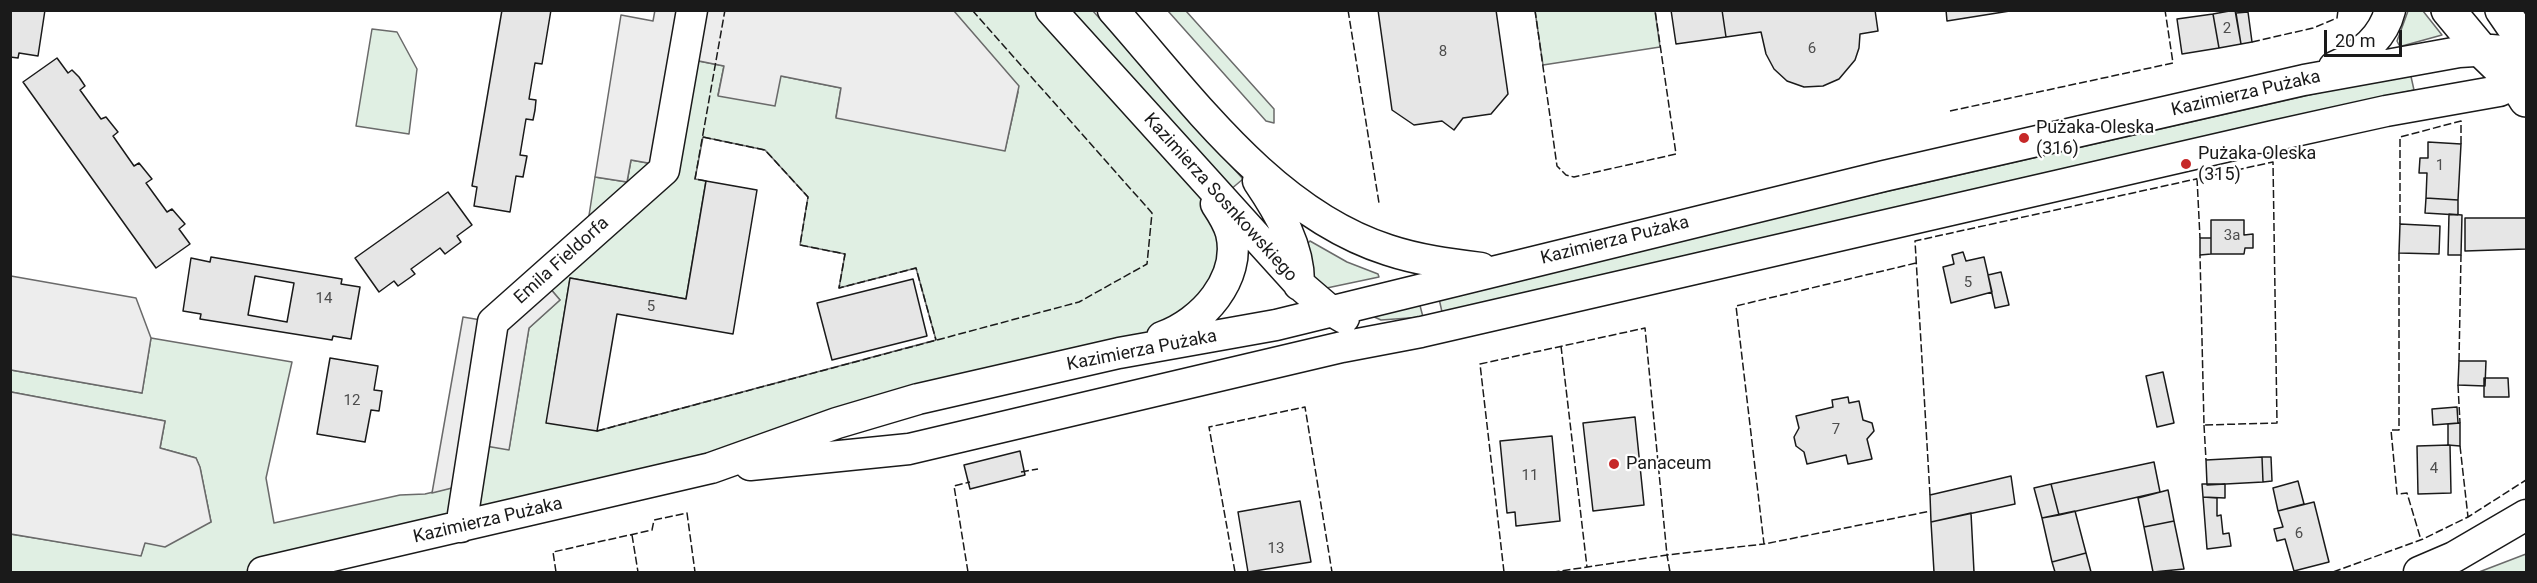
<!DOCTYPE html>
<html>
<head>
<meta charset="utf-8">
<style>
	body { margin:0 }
	#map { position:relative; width:2537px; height:583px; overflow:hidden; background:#fff; font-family:Roboto,sans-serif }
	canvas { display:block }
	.frame { position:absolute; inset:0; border:12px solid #1a1a1a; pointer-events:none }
	.scale { position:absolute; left:2324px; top:30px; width:78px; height:27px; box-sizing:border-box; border:3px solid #1a1a1a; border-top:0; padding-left:8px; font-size:18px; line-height:21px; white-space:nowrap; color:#1a1a1a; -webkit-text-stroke:4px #fff; paint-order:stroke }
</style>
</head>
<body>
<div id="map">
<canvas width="2537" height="583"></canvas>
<div class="frame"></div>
<div class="scale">20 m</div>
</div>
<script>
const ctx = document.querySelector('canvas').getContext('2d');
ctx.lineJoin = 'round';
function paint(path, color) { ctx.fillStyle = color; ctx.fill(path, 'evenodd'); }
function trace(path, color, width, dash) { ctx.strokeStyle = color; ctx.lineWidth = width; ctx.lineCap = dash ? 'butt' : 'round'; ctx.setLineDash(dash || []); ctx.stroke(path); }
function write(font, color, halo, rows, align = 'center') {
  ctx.font = font + ' Roboto,sans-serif'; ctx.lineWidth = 4.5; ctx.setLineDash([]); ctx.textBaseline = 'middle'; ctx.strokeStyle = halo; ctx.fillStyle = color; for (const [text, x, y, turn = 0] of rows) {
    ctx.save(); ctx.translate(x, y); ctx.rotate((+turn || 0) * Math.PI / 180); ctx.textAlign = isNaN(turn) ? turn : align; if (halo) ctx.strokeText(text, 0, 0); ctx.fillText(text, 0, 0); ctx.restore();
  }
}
const green = new Path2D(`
	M950,11H1051L1231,235L1189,324L263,572H11L10,534L141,555L145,542L211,522L200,468L196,458L160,448L165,421L11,392V370L142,393L151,338L292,362L266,478L274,523L400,495L425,494L467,484L474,444L509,449L529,328L560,300L542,279L585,241L595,177L627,182L631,160L664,166L683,58L724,66L718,95L781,76L841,88L836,117L1005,150L1018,92ZM703,137L765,150L808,197L800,245L845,254L839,288L916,268L936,340L597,431L554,375L570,278L686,299L706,181L695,179Z
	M1069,11H1093L1243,179L1230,190Z
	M1168,11H1186L1274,109V123L1266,121Z
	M1535,11H1655L1660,47L1543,65Z
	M2408,11H2423L2442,35L2402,46L2399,45L2397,41Z
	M372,29L397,32L417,69L409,134L356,126Z
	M2410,72L2414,90L1442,312L1438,294Z
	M1310,241L1347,262L1378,274L1379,277L1322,289L1310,282L1308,243Z
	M1418,298L1423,317L1381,320L1370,315Z
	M2526,554V572H2479Z`);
const parking = new Path2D(`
	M655,10L954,11L1019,86L1005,151L836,118L841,88L781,76L775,106L718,96L724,66L684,58L665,166L631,160L627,182L595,177L621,15L653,21Z
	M11,276L136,298L151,338L142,393L11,370Z
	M542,279L560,300L529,328L509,450L474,444L468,484L432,493L463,317L493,322Z
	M11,392L165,421L160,448L196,458L200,467L211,522L165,547L145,543L141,556L11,534Z`);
const building = new Path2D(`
	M10,10H45L38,56L19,53L18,58L10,57Z
	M502,10H551L542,64L535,63L529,99L536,100L535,110L533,120L526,119L520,155L527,156L523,177L516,176L510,212L474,206L477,187L472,186Z
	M1378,10H1496L1508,94L1491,114L1463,118L1454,130L1442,121L1414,125L1392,110Z
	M1671,10H1722L1726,37L1676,44Z
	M1722,10H1875L1878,31L1860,34L1859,48L1855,60L1839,79L1823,86L1804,87L1787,81L1774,69L1766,54L1761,32L1726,37Z
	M1946,10H2016L1947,21Z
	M2235,10L2241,44L2219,48L2213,14Z
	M2248,12L2252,42L2241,44L2236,13Z
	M2213,14L2219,48L2182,54L2177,19Z
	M57,58L68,73L72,70L79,77L85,86L80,90L101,119L106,117L118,132L113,136L134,166L139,163L152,179L146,183L167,212L172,209L185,224L179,229L190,244L156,268L23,82Z
	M2428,142L2461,144L2458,200L2426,198L2427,173H2419L2420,158H2428Z
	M706,181L757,190L733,334L617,314L597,431L546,423L570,278L686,299Z
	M448,192L472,225L457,236L461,242L445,254L440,248L411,269L415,274L398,286L394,281L379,292L355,258Z
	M2426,198L2458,200V215L2425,213Z
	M2449,214L2462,215L2461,255H2448Z
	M2465,218H2526V249L2465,251Z
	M2211,220H2244V235L2253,234V248H2245L2244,254H2211Z
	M2400,224L2440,226L2439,254L2399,253Z
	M2200,238H2211V254L2200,255Z
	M1963,252L1966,261L1984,257L1992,292L1951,303L1943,267L1954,264L1952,255Z
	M211,257L342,279L341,284L360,287L351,339L333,336L332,340L200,319L201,314L183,311L191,258L210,262ZM255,276L294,283L287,322L248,315Z
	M2001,272L2009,305L1995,308L1988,275Z
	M913,279L927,336L832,360L817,303Z
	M330,358L378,366L374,390L382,391L379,411L371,410L365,442L317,434Z
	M2459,361H2486L2485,386L2458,385Z
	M2163,372L2174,423L2157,427L2146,376Z
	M2484,378H2508L2509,397H2484Z
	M1848,397L1849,403L1859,401L1863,420L1872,423L1874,431L1867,439L1872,459L1848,464L1846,455L1807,464L1804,452L1796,446L1794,437L1799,428L1796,416L1833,407L1832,400Z
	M2457,407L2458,423L2433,425L2432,409Z
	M1635,417L1644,505L1593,511L1583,423Z
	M2460,423V446L2448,445V424Z
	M1552,436L1560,521L1516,526L1515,512L1507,513L1500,441Z
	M2450,445L2451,493L2418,494L2417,446Z
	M1020,451L1025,475L970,489L964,465Z
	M2262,457H2271L2272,481L2263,482Z
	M2262,457L2263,482L2207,485L2206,460Z
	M2154,462L2160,492L2059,515L2051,484Z
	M2011,476L2015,504L1931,522L1930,495Z
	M2298,481L2304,504L2278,511L2273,488Z
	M2051,484L2059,515L2042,518L2034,488Z
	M2202,484H2225V498L2203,497Z
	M2168,490L2174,521L2144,527L2138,498Z
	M2203,497L2217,498V516L2221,515L2223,534L2229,533L2231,546L2207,549Z
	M1300,501L1311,562L1248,572L1238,512Z
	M2314,502L2329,562L2294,571L2285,539L2277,541L2274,529L2283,527L2278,511Z
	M2075,511L2086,553L2052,562L2042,518Z
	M1971,513L1974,572H1934L1931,522Z
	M2174,521L2184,569L2153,572L2144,527Z
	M2086,553L2091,572H2055L2052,562Z`);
const minor = new Path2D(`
	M1051,10L1299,284L1327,308L1344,318
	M1113,10C1191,98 1272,213 1388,250C1418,260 1449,264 1481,268
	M2334,67C2360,56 2383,38 2390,10
	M1258,181C1279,212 1300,247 1299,285
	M1162,337C1202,323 1242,279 1231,233C1228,222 1222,213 1216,204
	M750,465L909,449L1342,347L1421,332L2273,136L2386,111L2499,91L2522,81L2526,74
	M461,527L493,322L664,170L692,10
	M263,572L711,468L837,423L918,399L1119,353L1276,325L1884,176L2304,80L2459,52L2491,50L2526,53
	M2419,572L2454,557L2526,515`);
const major = new Path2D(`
	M2448,10L2482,51L2516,84L2526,100
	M2502,10L2526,45`);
const fence = new Path2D(`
	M1348,10L1379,203
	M1535,10L1557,166L1566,175L1574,177L1676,154L1655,10
	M2252,42L2313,28L2337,18L2338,10
	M1950,111L2173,63L2165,10
	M703,137L765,150L808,197L800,245L845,254L839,288L916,268L936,340
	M2197,178L2200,238
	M706,181L695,179L725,10
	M2400,224V137L2461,121V144
	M2399,253V430H2391L2397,494L2407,493L2421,540
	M1916,263L1736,306L1764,544L1931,511
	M1561,346L1587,567
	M2459,361L2461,255
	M2458,385L2460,423
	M2204,425L2206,460
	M597,431L1079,302L1147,264L1152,213L972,10
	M2460,446L2468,517
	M1021,472L1038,469
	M1930,495L1915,241L2273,162L2277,423L2204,425L2200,255
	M632,535L638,572
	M556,572L553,552L652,530L654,520L687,513L695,572
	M968,572L954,486L970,482
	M1235,572L1209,427L1305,407L1332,572
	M1504,572L1480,364L1645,328L1667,555L1554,572
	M1670,572L1667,555L1764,544
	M2333,572L2423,539L2468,517L2526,480`);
const markers = [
	[2024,138,6,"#c62828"],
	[2186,164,6,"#c62828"],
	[1614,464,6,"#c62828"]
];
const numberNames = [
	["2",2227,29],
	["6",1812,49],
	["8",1443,52],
	["1",2440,166],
	["3a",2232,236],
	["5",1968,283],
	["14",324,299],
	["5",651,307],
	["12",352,401],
	["7",1836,430],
	["4",2434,469],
	["11",1530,476],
	["6",2299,534],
	["13",1276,549]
];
const streetNames = [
	["Kazimierza Pużaka",2246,94,-13],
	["Kazimierza Sosnkowskiego",1220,198,48],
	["Kazimierza Pużaka",1615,241,-14],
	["Emila Fieldorfa",562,261,-42],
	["Kazimierza Pużaka",1142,351,-11],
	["Kazimierza Pużaka",488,521,-13]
];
const poiNames = [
	["Pużaka-Oleska",2036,128],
	["(316)",2036,149],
	["Pużaka-Oleska",2198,154],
	["(315)",2198,175],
	["Panaceum",1626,464]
];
paint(green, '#e0efe3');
trace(green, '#6a6a6a', 1.5);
paint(parking, '#ededed');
trace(parking, '#6a6a6a', 1.5);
paint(building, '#e6e6e6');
trace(building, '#1a1a1a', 1.5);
trace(minor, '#1a1a1a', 33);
trace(major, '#1a1a1a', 36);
trace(minor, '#fff', 30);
trace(major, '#fff', 33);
trace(fence, '#1a1a1a', 1.5, [8, 3]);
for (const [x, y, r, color] of markers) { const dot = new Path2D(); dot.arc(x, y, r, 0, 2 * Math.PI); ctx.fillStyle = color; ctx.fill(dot); trace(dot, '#fff', 2); }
write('15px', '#4d4d4d', null, numberNames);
write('18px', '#1a1a1a', '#fff', streetNames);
write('18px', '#1a1a1a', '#fff', poiNames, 'left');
</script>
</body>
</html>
